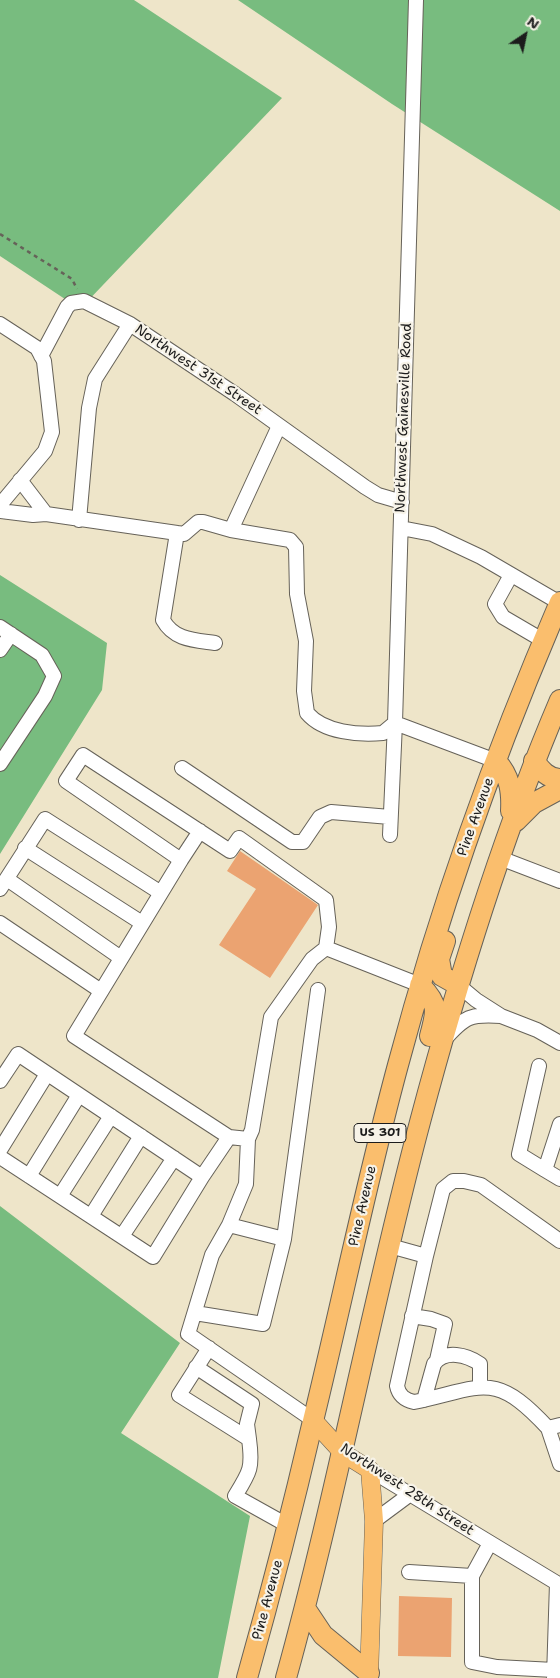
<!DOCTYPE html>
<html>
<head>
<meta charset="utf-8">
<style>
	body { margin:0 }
	#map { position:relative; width:560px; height:1678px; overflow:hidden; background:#eee5c9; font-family:"Shantell Sans",sans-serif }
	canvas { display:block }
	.north { position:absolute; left:500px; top:10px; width:50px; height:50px; -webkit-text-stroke:4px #f7f3e8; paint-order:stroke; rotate:34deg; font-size:14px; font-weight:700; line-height:20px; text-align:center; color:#1c1c1c }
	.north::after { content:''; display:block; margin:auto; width:18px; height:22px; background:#1c1c1c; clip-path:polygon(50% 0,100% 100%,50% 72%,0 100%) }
</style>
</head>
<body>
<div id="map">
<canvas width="560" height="1678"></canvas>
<div class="north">N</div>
</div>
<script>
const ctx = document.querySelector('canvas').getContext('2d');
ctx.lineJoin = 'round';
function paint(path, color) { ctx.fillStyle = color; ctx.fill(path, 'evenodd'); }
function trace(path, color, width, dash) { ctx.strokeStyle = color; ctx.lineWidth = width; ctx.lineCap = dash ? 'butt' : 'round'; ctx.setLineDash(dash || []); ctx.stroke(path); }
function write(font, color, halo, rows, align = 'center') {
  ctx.font = font + ' "Shantell Sans",sans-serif'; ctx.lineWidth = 4.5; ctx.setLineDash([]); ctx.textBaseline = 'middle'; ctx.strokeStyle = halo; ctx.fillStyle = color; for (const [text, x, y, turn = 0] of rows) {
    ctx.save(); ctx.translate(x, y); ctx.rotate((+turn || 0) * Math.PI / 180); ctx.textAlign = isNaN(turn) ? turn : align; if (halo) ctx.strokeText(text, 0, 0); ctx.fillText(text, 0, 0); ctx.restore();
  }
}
const forest = new Path2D(`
	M0,0H134L282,98L80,309L0,256Z
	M238,0H560V211L392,104Z
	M0,575L107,643L102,690L0,854Z
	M0,1206L180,1343L121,1433L250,1516L218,1678H0Z`);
const building = new Path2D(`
	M240,851L318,905L270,978L219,945L256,889L227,871Z
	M399,1596L452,1598L451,1657L398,1656Z`);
const path = new Path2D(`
	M0,234L72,279L77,289`);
const minor = new Path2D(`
	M0,324L37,348L44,361L52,432L45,451L0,505
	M41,356L67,307L71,303L84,301L130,324L235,394L365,487L378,495L402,502
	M20,480L46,514
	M0,511L33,515L46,514L184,534L198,522H203L231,530L290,540L296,547L297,594L306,641L304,691L307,713C324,733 359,735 383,733L395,723
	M79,520L89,408L95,379L130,324
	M401,528L432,534L481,557L560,603
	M231,530L279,426
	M177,533L163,620C174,640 194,640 215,643
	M511,575L495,604L503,617L544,641
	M0,627L42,655L54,676L45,696L0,764
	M0,650L11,634
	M395,723L496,761
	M182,768L292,842H303L320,817L331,812L390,817
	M390,835L395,723L416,0
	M25,848L142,923
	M500,858L560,881
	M181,860L200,831
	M7,879L121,958
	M0,889L45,819L161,893
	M0,923L101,991
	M326,948L312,959L271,1017L252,1130L248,1139L229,1137L74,1036L181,860L66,781L83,755L230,851L239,838L326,900L329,927L326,948L420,985
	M501,1016L537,1030L560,1043
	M444,1040C465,1016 470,1014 501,1016L476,1000L458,985
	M539,1066L519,1154L545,1170
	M0,1081L18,1054L202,1177
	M560,1124L545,1170L560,1179
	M248,1139L246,1184L229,1225L212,1255L188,1334L313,1420
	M0,1150L47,1074
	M0,1157L153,1257L202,1177L229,1137
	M29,1176L79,1095
	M60,1196L111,1116
	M91,1216L141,1136
	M229,1225L284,1239
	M122,1236L174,1158
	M390,1246L426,1256L397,1386C399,1396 405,1400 414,1402C484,1387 494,1370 548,1428
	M426,1256L443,1189L453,1181H464L481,1185L560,1241
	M195,1313L263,1324L284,1239L318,990
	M412,1316L431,1319L445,1324L437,1360
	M209,1348L179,1395L249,1439C253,1468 250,1472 235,1496L287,1525
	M196,1367L252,1404L247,1424L249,1439
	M424,1400L434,1364C445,1349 467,1355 480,1364V1387
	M560,1425L548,1428L560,1464
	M370,1470L560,1585
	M374,1521L409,1495
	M490,1543L472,1576V1662L497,1667L554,1670
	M409,1572L472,1576
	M554,1677L557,1583`);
const major = new Path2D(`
	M313,1420L343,1453L370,1470L374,1521L369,1678`);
const highway = new Path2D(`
	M496,761C510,776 512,791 511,811
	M534,761C541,770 548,779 560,779
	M516,821L534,803L560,789
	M445,941L439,959L442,976L458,985
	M420,985C439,1004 437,1011 430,1036
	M305,1608L323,1635L369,1673
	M247,1678C271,1593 293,1507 313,1421C342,1302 366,1183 398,1065C440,907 495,752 560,602
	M286,1678C337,1494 371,1306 420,1122C458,979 502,836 560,700`);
const shields = [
	[380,1133,52]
];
const shieldNames = [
	["US 301",380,1133]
];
const streetNames = [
	["Northwest 31st Street",198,370,34],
	["Northwest Gainesville Road",404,418,-88],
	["Pine Avenue",476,817,-70],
	["Pine Avenue",363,1206,-77],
	["Northwest 28th Street",407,1490,33],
	["Pine Avenue",268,1600,-75]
];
paint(forest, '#78bc7f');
paint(building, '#eba371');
trace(minor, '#666259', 16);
trace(major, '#666259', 19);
trace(highway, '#666259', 22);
trace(path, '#666259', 2.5, [4, 4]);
trace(minor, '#fff', 14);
trace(major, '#fabe6d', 18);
trace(highway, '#fabe6d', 20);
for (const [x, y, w] of shields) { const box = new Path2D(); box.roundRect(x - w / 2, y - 9.5, w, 19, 4); ctx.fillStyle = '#f7f3e8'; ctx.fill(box); trace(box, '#1c1c1c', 1); }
write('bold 12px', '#1c1c1c', null, shieldNames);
write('14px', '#1c1c1c', '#f7f3e8', streetNames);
</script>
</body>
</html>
